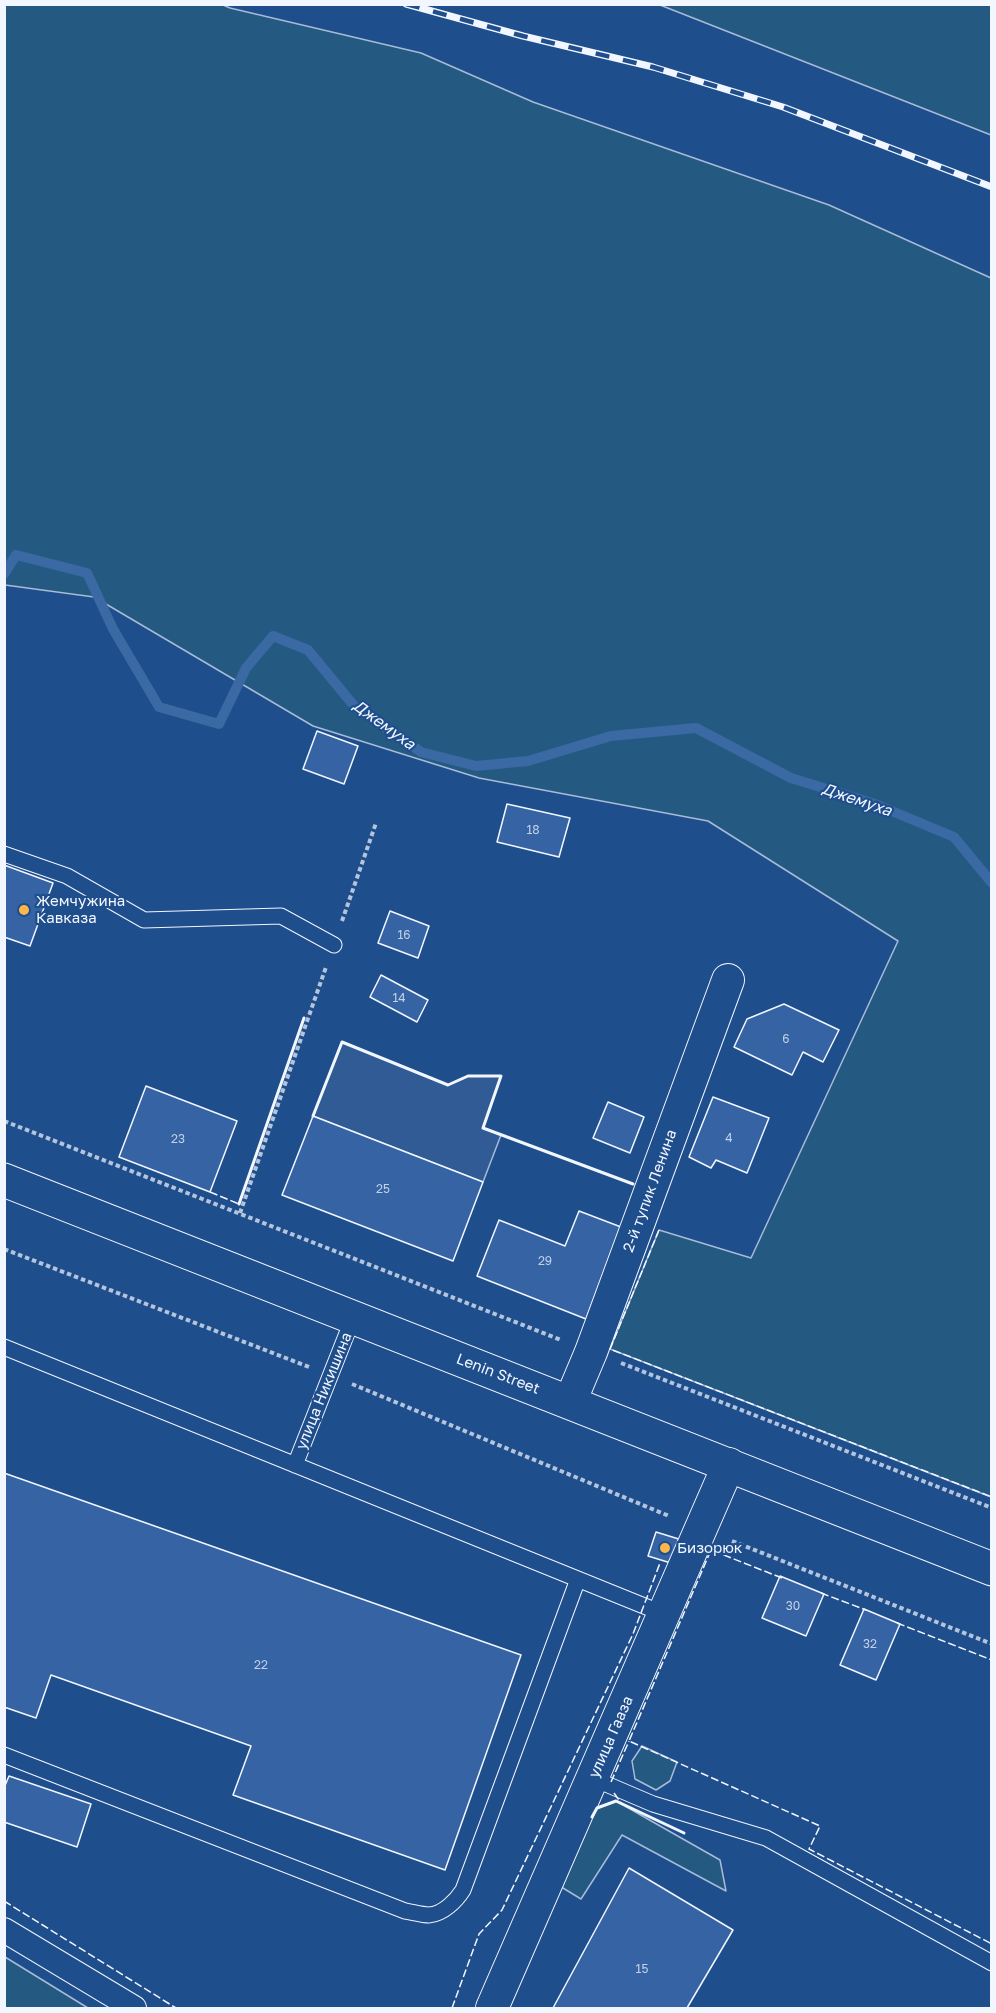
<!DOCTYPE html>
<html>
<head>
<meta charset="utf-8">
<style>
	body { margin:0 }
	#map { position:relative; width:996px; height:2013px; overflow:hidden; background:#1f4e8c; font-family:"Golos Text",sans-serif }
	canvas { display:block }
	.frame { position:absolute; inset:0; border:6px solid #f2f6ff; pointer-events:none }
</style>
</head>
<body>
<div id="map">
<canvas width="996" height="2013"></canvas>
<div class="frame"></div>
</div>
<script>
const ctx = document.querySelector('canvas').getContext('2d');
ctx.lineJoin = 'round';
function paint(path, color) { ctx.fillStyle = color; ctx.fill(path, 'evenodd'); }
function trace(path, color, width, dash) { ctx.strokeStyle = color; ctx.lineWidth = width; ctx.lineCap = dash ? 'butt' : 'round'; ctx.setLineDash(dash || []); ctx.stroke(path); }
function write(font, color, halo, rows, align = 'center') {
  ctx.font = font + ' "Golos Text",sans-serif'; ctx.lineWidth = 4.5; ctx.setLineDash([]); ctx.textBaseline = 'middle'; ctx.strokeStyle = halo; ctx.fillStyle = color; for (const [text, x, y, turn = 0] of rows) {
    ctx.save(); ctx.translate(x, y); ctx.rotate((+turn || 0) * Math.PI / 180); ctx.textAlign = isNaN(turn) ? turn : align; if (halo) ctx.strokeText(text, 0, 0); ctx.fillText(text, 0, 0); ctx.restore();
  }
}
const green = new Path2D(`
	M5,4L223,5L230,8L421,53L533,102L829,205L991,278V1497L610,1349L659,1230L751,1258L898,941L708,821L479,778L313,726L94,597L5,585Z
	M660,5H991V135Z
	M642,1746L677,1762L670,1781L656,1790L635,1779L632,1761Z
	M616,1801L720,1860L726,1891L622,1835L581,1899L558,1885L597,1808Z
	M5,1957L88,2008H5Z`);
const parking = new Path2D(`
	M342,1042L448,1085L468,1076H501L483,1128L501,1135L483,1182L313,1116Z`);
const stream = new Path2D(`
	M4,574L16,555L87,573L113,629L159,707L219,724L246,668L273,636L308,650L355,707L421,752L476,766L528,761L611,736L696,728L791,778L875,804L954,837L992,883`);
const building = new Path2D(`
	M317,731L358,746L344,784L303,769Z
	M507,804L570,818L559,857L497,842Z
	M4,865L53,883L30,946L4,937Z
	M390,911L429,926L418,958L378,943Z
	M381,975L428,1000L417,1022L370,997Z
	M784,1004L839,1030L823,1062L803,1052L792,1075L734,1047L747,1019Z
	M146,1086L237,1121L210,1192L119,1157Z
	M713,1097L769,1118L747,1173L716,1160L711,1168L689,1157Z
	M608,1102L644,1117L630,1153L593,1138Z
	M313,1116L483,1182L453,1261L282,1195Z
	M579,1211L621,1227L586,1319L477,1276L499,1220L565,1246Z
	M4,1473L521,1655L445,1870L233,1795L251,1746L51,1675L36,1718L4,1707Z
	M656,1532L682,1540L674,1564L648,1556Z
	M780,1576L824,1594L806,1636L762,1618Z
	M864,1609L900,1624L876,1680L840,1665Z
	M9,1776L91,1804L77,1847L4,1822V1788Z
	M629,1868L733,1930L687,2008H553Z`);
const path = new Path2D(`
	M342,921L376,823
	M4,1121L561,1340
	M240,1213L326,967
	M4,1249L309,1367
	M621,1363L992,1508
	M352,1384L669,1516
	M732,1541L992,1644`);
const service = new Path2D(`
	M4,854L67,876L144,920L281,916L334,945
	M4,1347L664,1614
	M295,1465L353,1318
	M4,1755L405,1911C412,1912 422,1915 429,1915C443,1914 456,1901 463,1890L578,1579
	M592,1778L653,1804L766,1838L992,1963`);
const pedestrian = new Path2D(`
	M4,1930L134,2008`);
const minor = new Path2D(`
	M570,1402L591,1352L728,980
	M492,2008L729,1464`);
const secondary = new Path2D(`
	M4,1180L992,1569`);
const rail = new Path2D(`
	M406,4L523,36L653,67L783,107L992,187`);
const fence = new Path2D(`
	M210,1192L239,1204
	M659,1230L610,1349L992,1497
	M782,1578L711,1550L629,1741L820,1826L809,1849L992,1944
	M821,1593L866,1610
	M897,1623L992,1660
	M611,1782L629,1741
	M614,1793L621,1803
	M4,1901L176,2008
	M452,2008L479,1934L502,1910L633,1634L660,1563`);
const wall = new Path2D(`
	M313,1116L342,1042L448,1085L468,1076H501L483,1128L633,1184
	M239,1204L304,1018
	M592,1817L597,1808L616,1801L684,1833`);
const markers = [
	[24,910,6,"#ffb74d"],
	[665,1548,6,"#ffb74d"]
];
const numberNames = [
	["18",533,830],
	["16",404,935],
	["14",399,998],
	["6",786,1039],
	["4",729,1138],
	["23",178,1139],
	["25",383,1189],
	["29",545,1261],
	["30",793,1606],
	["32",870,1644],
	["22",261,1665],
	["15",642,1969]
];
const poiNames = [
	["Жемчужина",36,901],
	["Кавказа",36,918],
	["Бизорюк",677,1548]
];
const streetNames = [
	["2-й тупик Ленина",650,1191,-70],
	["Lenin Street",498,1374,21],
	["улица Никишина",324,1391,-68],
	["улица Гааза",611,1737,-66]
];
const waterNames = [
	["Джемуха",384,725,36],
	["Джемуха",857,800,19]
];
paint(green, '#245a82');
trace(green, '#a8bbd7', 1.5);
paint(parking, '#305b95');
trace(parking, '#a8bbd7', 1.5);
trace(stream, '#3b69a3', 10);
paint(building, '#3563a3');
trace(building, '#f2f6ff', 1.5);
trace(service, '#f2f6ff', 17);
trace(pedestrian, '#f2f6ff', 26);
trace(minor, '#f2f6ff', 34);
trace(secondary, '#f2f6ff', 35);
trace(path, '#b3c4dc', 4, [4.5, 3]);
trace(service, '#1f4e8c', 15);
trace(pedestrian, '#1f4e8c', 24);
trace(minor, '#1f4e8c', 32);
trace(secondary, '#1f4e8c', 33);
trace(rail, '#f2f6ff', 7);
trace(rail, '#1f4e8c', 4.5, [14]);
trace(fence, '#f2f6ff', 1.5, [8, 3]);
trace(wall, '#f2f6ff', 3);
for (const [x, y, r, color] of markers) { const dot = new Path2D(); dot.arc(x, y, r, 0, 2 * Math.PI); ctx.fillStyle = color; ctx.fill(dot); trace(dot, '#1f4e8c', 2); }
write('12px', '#c3d1e8', null, numberNames);
write('15px', '#f2f6ff', '#1f4e8c', poiNames, 'left');
write('15px', '#f2f6ff', '#1f4e8c', streetNames);
write('italic 16px', '#f2f6ff', '#1f4e8c', waterNames);
</script>
</body>
</html>
